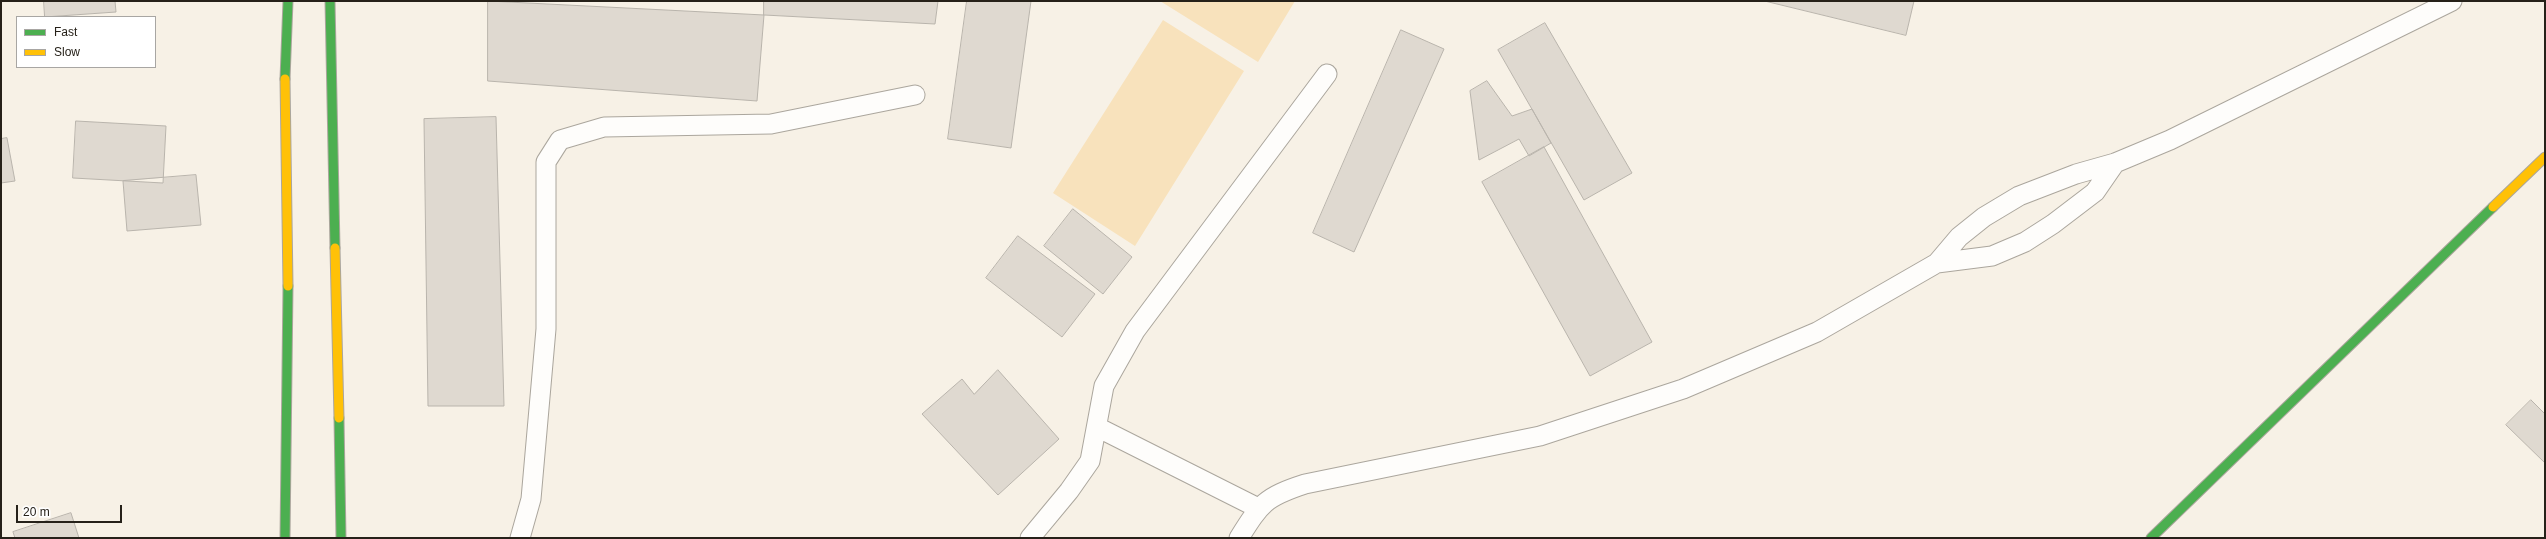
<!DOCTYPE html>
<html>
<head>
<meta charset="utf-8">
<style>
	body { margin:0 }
	#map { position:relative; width:2546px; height:539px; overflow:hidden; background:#f7f1e6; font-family:Arial,sans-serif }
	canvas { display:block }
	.frame { position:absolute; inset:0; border:2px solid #262119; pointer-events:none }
	.legend { position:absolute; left:16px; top:16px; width:140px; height:52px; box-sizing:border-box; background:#fff; border:1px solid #a8a6a3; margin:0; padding:5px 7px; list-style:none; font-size:12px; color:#262119 }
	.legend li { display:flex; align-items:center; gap:8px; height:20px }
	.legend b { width:20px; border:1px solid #a8a6a3 }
	.scale { position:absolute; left:16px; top:505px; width:106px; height:18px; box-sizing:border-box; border:2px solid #262119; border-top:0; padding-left:5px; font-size:12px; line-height:14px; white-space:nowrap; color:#262119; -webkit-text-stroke:3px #fff; paint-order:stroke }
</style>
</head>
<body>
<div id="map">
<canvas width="2546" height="539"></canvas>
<div class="frame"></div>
<ul class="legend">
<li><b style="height:5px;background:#4caf50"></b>Fast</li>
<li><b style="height:5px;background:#ffc107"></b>Slow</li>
</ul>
<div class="scale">20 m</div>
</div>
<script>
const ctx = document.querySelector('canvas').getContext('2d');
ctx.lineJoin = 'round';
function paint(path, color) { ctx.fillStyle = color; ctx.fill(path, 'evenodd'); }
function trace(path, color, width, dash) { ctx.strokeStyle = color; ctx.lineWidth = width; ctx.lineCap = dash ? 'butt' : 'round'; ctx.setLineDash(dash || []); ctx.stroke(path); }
const green = new Path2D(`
	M1160,1H1295L1258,62Z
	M1163,20L1244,71L1135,246L1053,193Z`);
const building = new Path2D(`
	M44,1H115L116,12L45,17Z
	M488,1L764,15L757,101L488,81Z
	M764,1H938L935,24L764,15Z
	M967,1H1031L1011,148L948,139Z
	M1765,1H1914L1906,35Z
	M1545,23L1632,173L1584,200L1498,50Z
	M1401,30L1444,49L1354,252L1313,233Z
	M1487,81L1512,116L1532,109L1551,143L1529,156L1519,139L1479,160L1470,91Z
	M496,117L504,406H428L424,119Z
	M76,121L166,126L163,183L73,178Z
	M7,138L15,181L1,183V139Z
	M1544,147L1652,342L1590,376L1482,182Z
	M196,175L201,225L127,231L123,181Z
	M1073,209L1132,257L1103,294L1044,246Z
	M1018,236L1095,294L1062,337L986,278Z
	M998,370L1059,439L998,495L922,414L962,379L974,394Z
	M2531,400L2545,414V463L2506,425Z
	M71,513L79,538H15L13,532Z`);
const lane = new Path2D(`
	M1937,263L1992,256L2025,242L2053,224L2095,192L2115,163
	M1097,427L1258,508
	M520,538L531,499L546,329V162L560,140L604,127L771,124L915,95
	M1030,538L1069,491L1090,461L1104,386L1135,331L1327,74
	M1239,538C1261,503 1265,497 1305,484L1540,436L1683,389L1817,332L1937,263L1959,237L1984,217L2019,196L2076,174L2115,163L2170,140L2452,1`);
const fast = new Path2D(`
	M330,1L335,248
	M285,79L288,1
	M339,418L341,538
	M285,538L288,286
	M2151,538L2493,207`);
const slow = new Path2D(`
	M285,79L288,286
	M2493,207L2545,157
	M335,248L339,418`);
paint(green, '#f8e2bc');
paint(building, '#dfd9d0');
trace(building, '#b9b4ac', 1);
trace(lane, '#aba69d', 21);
trace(fast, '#aba69d', 11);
trace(slow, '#aba69d', 11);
trace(lane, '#fefdfb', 19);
trace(fast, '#4caf50', 9);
trace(slow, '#ffc107', 9);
</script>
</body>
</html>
